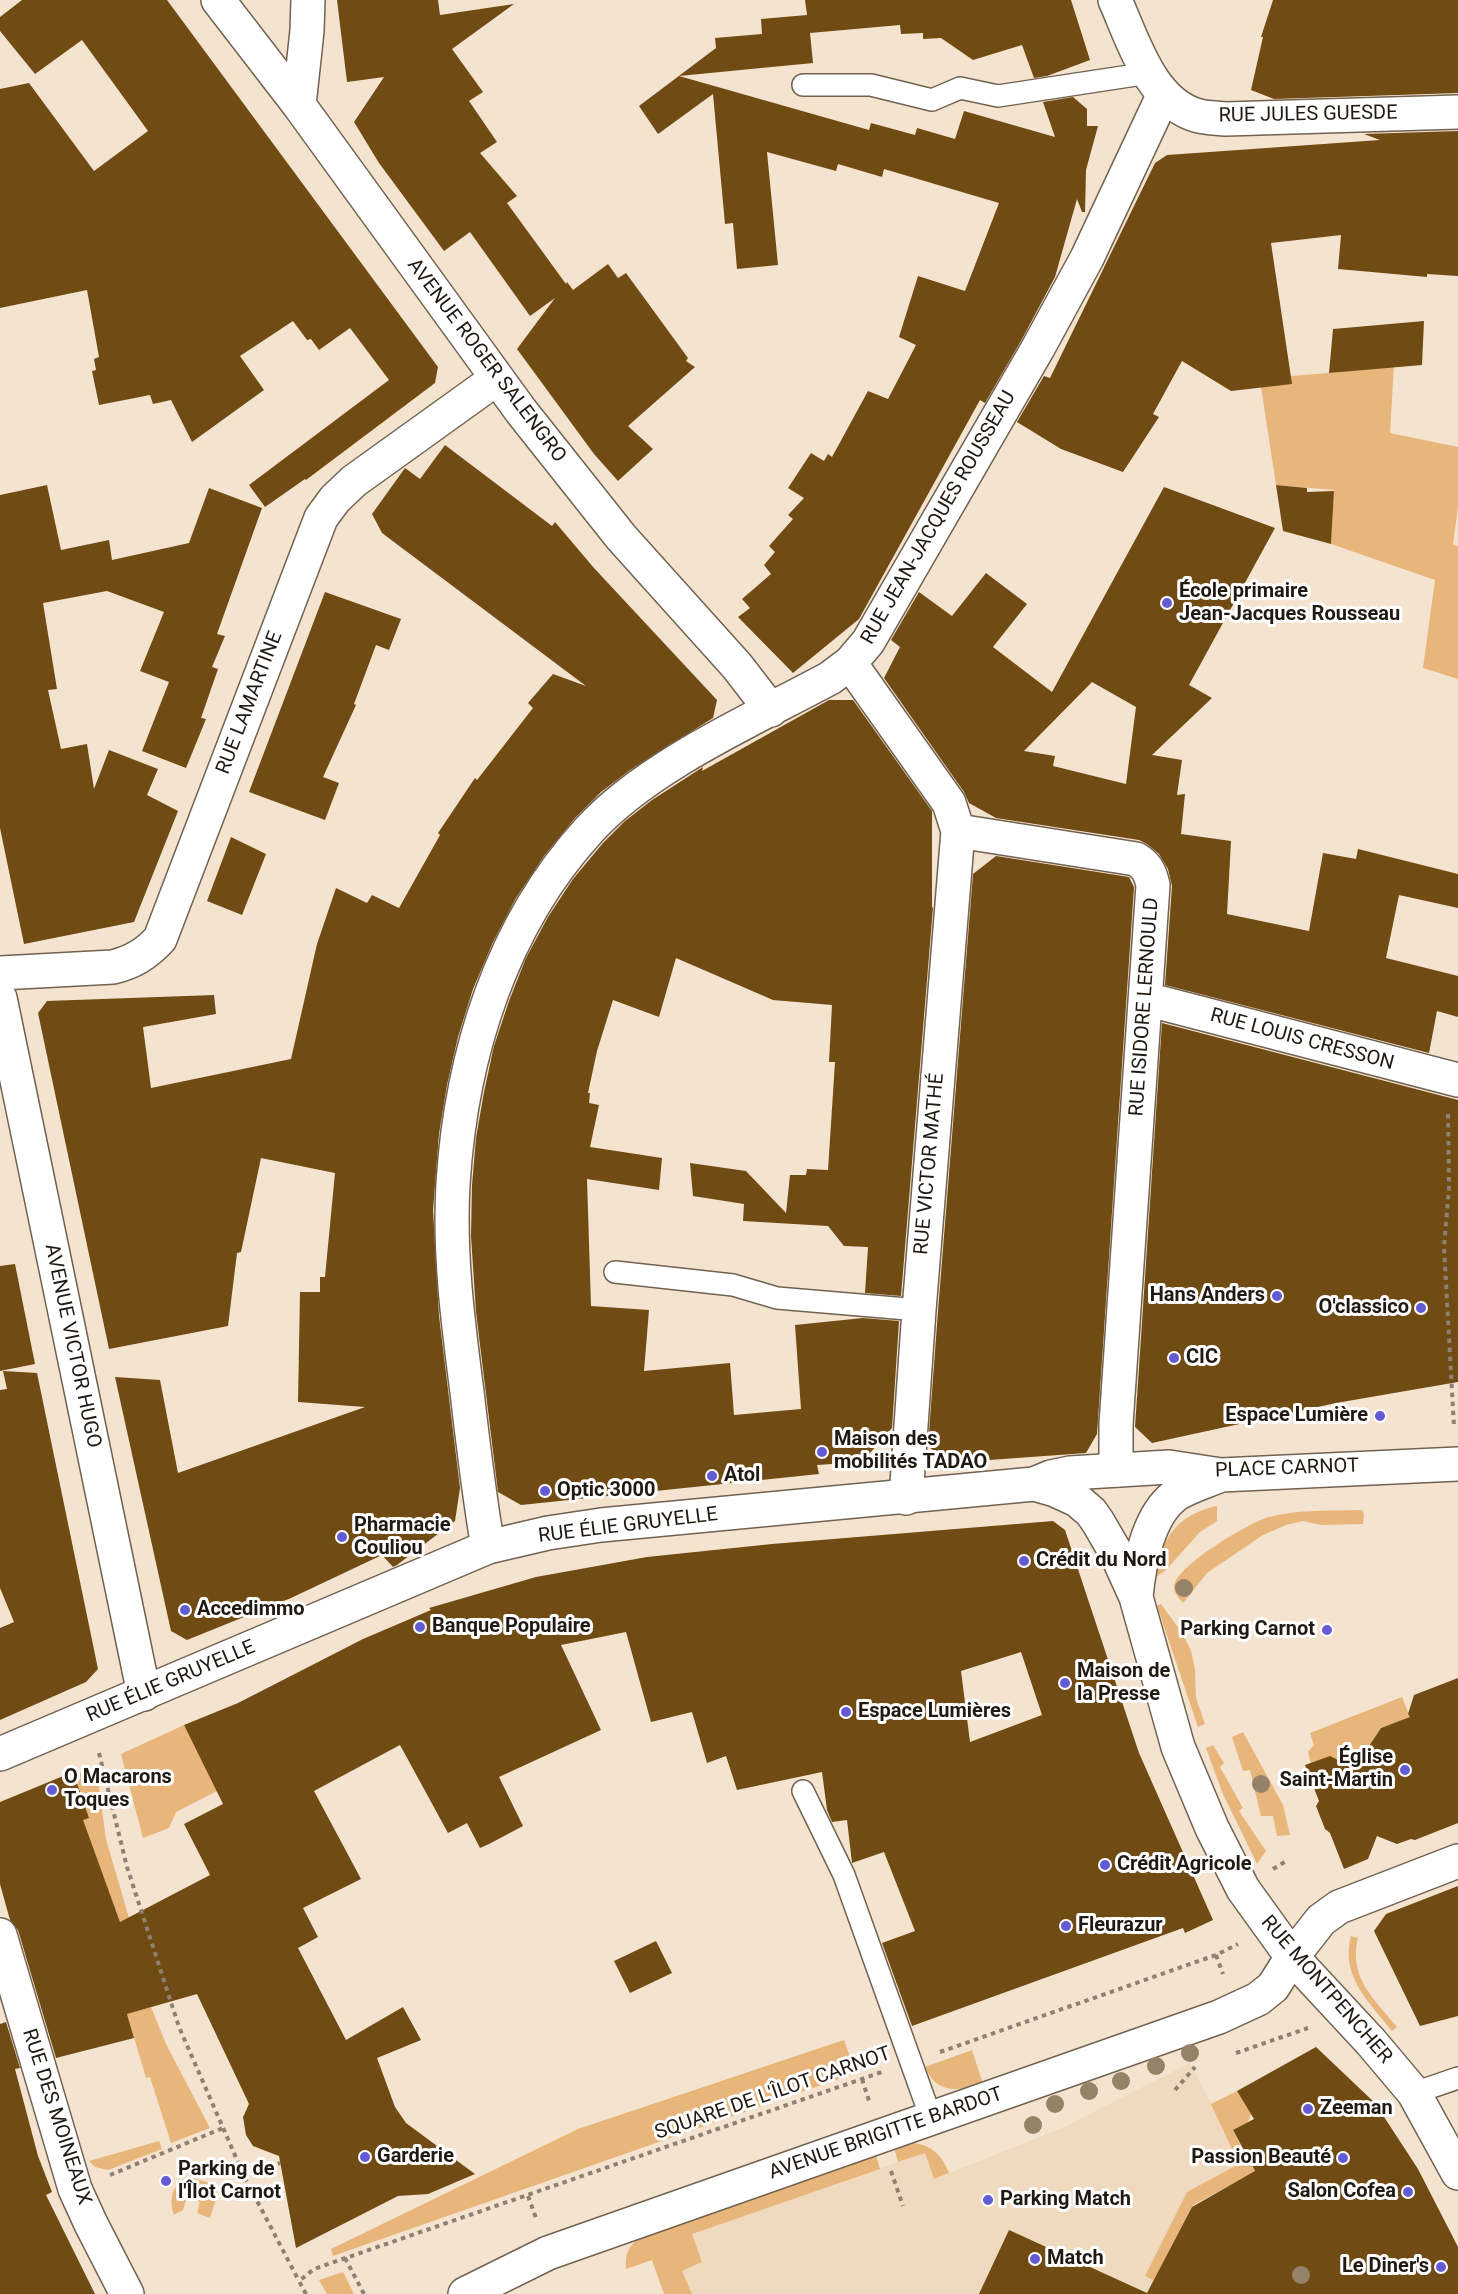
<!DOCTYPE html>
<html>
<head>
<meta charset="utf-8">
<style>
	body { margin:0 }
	canvas { display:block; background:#f4e3cf }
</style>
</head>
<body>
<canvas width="1458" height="2294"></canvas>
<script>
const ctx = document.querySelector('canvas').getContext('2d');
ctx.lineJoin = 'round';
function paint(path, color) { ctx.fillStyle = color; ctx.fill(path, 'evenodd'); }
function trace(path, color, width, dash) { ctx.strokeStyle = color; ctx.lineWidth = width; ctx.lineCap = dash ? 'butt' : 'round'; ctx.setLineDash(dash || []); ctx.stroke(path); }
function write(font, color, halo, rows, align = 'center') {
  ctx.font = font + ' Roboto,sans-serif'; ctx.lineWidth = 6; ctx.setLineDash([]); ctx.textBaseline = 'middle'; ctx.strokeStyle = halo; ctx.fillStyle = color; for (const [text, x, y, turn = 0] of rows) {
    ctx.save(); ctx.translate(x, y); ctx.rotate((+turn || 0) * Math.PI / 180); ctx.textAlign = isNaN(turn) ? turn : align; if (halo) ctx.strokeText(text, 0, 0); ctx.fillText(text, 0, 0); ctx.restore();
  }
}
const built = new Path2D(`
	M1190,2063L1211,2104L1237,2091L1251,2114L1248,2122L1233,2131L1255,2172L1193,2205L1235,2294H692L682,2271L702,2262L691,2234L925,2153L934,2179L1062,2128Z`);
const green = new Path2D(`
	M1395,347L1390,433L1458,447V507L1453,545L1458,546V679L1423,668L1435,580L1331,544L1334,490L1276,485L1261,387L1291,376L1341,372Z
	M1217,1506V1521L1200,1532L1165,1571L1156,1577L1153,1575C1164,1537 1176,1515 1217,1506Z
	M1362,1510L1364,1514L1363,1524L1321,1525L1303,1521L1286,1525L1263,1535L1207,1573L1183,1603C1179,1598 1174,1593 1174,1587C1174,1567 1250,1522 1269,1517C1298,1509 1331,1511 1362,1510Z
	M1161,1604L1183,1634L1191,1651L1195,1669L1196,1698L1205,1724L1198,1727L1157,1606Z
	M1402,1697L1414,1727L1409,1729L1394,1723L1381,1728L1369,1746L1351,1766L1311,1763L1308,1752L1314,1745L1310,1733Z
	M184,1725L217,1791L176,1812L169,1828L143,1838L121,1754Z
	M1243,1732L1283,1805L1290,1835L1277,1836L1273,1816H1261L1250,1770L1243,1771L1232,1737Z
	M1213,1745L1224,1763L1220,1767L1243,1808L1239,1811L1266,1851L1257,1864L1223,1794L1206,1748Z
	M96,1766L106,1839L129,1918L142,1981L82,1820L88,1818L74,1776Z
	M1351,1936L1358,1938C1348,1977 1374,1999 1397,2027L1392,2031C1369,2002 1340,1976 1351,1936Z
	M151,2007L166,2044L210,2128L171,2143L150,2077L146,2078L127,2014Z
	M844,2040L856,2073L333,2256L331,2249L578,2129Z
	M972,2050L983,2084C959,2091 937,2095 925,2067Z
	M1237,2091L1251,2114L1248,2122L1233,2131L1255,2172L1193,2205L1154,2280L1145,2276L1187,2192L1239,2164L1211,2104Z
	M159,2141L162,2149L108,2170L95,2167L89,2161Z
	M911,2143C931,2144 942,2155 949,2173L934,2179L925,2153L898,2162L894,2148Z
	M876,2155L880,2169L692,2234L702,2262L682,2271L692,2294H664L652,2260L626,2269C625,2257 627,2246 639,2239Z
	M192,2178L207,2182L218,2192L210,2218L197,2213L200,2202L187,2197L183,2210L174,2215C168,2198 173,2181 192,2178Z
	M343,2272L354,2294H327L319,2280Z`);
const building = new Path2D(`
	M22,0H167L438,367L435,383L306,480L305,479L265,507L249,485L389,380L350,328L319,350L311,339L307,340L293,321L240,356L264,390L192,442L171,400L153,404L150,395L99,405L92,371L96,370L94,359L99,357L87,290L0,308V89L29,83L94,171L148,131L82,40L35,74L0,31V17Z
	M337,0H438L440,15L514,4L452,49L483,92L469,101L497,142L480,153L517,196L507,203L566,284L567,282L573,290L608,264L618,278L626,273L688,358L686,361L695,367L628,426L653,449L618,481L594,454L517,349L555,298L530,316L470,232L444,251L379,163L354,122L384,77L347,82Z
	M805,0H1071L1090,60L1047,76L1034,78L1022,45L973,60L941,38L923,39V33L901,34L900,25L810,33L813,63L679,76L869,130L871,123L915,135L917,128L955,139L964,111L1055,137L1043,102L1073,97L1087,109V126H1098L1086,170L1085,212H1082L1077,199L1055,277L1022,339L985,403L980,400L859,619L793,673L738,617L750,608L742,599L771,574L764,565L775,552L769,546L793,519L788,515L804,498L788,488L811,453L824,461L828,454L832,457L868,391L888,399L916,345L899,337L918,276L965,291L999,203L884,169L882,177L838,164L836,171L767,152L778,265L737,269L733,223L725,224L713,94L658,134L639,106L716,48L715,38L762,34L761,19L807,15Z
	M1273,0H1458V93L1274,99L1251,90L1263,37H1261Z
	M1458,131V276L1427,274V277L1338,269L1341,235L1271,243L1292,384L1231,391L1182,361L1153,414L1159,417L1123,472L1061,449L1017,422L1044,376L1050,378L1155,163L1167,155L1380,140L1364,134Z
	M1424,321L1422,365L1329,373L1333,329Z
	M445,445L552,526L555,522L594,568L717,700L713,718L630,770L601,792L575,818L544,856L516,898L493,942L473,989L458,1037L447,1085L439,1134L433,1210L439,1316L460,1488L455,1521L397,1565L393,1567L382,1555L291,1598L187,1640L171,1631L115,1377L160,1380L178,1473L365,1407L298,1402L300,1292H320V1277H325L335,1173L261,1158L241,1252L237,1253L228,1326L109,1349L38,1013L47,1001L214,995L216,1014L143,1027L151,1088L291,1059L317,944L336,888L367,903L372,895L399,908L440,835L438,833L475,778L477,780L533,708L528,703L553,674L586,686L382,533L372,514L405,468L420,479Z
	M47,485L61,550L109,540L112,560L189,543L209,488L262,508L217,634L225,636L212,667L218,669L201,718L206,719L186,768L142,751L169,682L140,671L164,612L107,591L43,603L57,689L48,690L61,749L87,744L94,789L109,750L158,769L147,795L178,811L134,922L24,944L0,828V495Z
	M1276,485L1307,488V492L1334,491L1331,544L1283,531Z
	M1164,487L1275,528L1189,685L1212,698L1152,755L1182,760L1177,795L1185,794L1181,834L1231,841L1227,914L1309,931L1323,853L1356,859L1358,849L1458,874V908L1399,895L1386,958L1458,976V1017L1437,1011L1429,1053L1165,985L1172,886L1168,869L1159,854L1147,844L1139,840L996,818L969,803L964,792L884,678L900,647L891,640L919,592L952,616L986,573L1027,604L993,647L1052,692ZM1092,682L1136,707L1126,784L1053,766L1055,756L1024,751Z
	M325,592L401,619L389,650L376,645L354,704L356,705L323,777L339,783L325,820L249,792Z
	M829,700H853L932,811V908L933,907L901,1296L865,1293L868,1247L844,1246L828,1226L743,1221L744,1204L693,1196L690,1163L746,1171L786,1213L790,1175H806L807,1169L828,1170L835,1062H829L832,1005L773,1000L676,958L659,1017L613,1000L597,1051L588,1093H590L589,1103L599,1105L590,1147L662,1158L659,1190L587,1179L591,1306L649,1310L644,1371L730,1363L734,1415L801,1409L795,1325L863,1318L899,1321L892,1428L862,1462L817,1465L819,1474L521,1505L498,1492L476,1312L471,1236L472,1185L476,1138L484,1092L494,1046L509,1001L526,958L548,917L573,879L603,843L625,821L652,800L703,767L702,771Z
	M231,837L266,854L242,915L207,901Z
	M996,856L1129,877L1134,887L1097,1434L1086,1453L948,1463L928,1446L938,1311L973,874Z
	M1162,1023L1458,1100V1382L1336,1403L1152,1443L1135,1427Z
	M15,1264L35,1364L0,1371V1266Z
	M3,1371L37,1373L98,1669L86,1682L0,1720V1628L14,1622L0,1588V1390L7,1389Z
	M1053,1521L1065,1530L1139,1753L1213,1920L1185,1933L1183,1928L912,2026L882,1943L915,1931L884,1852L852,1863L847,1820L832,1822L827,1810L822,1772L737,1790L726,1756L707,1763L692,1712L651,1722L626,1632L561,1645L601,1730L499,1777L523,1826L489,1844L480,1848L467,1823L448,1833L400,1745L314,1791L361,1879L303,1908L318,1937L298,1948L346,2040L403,2007L421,2040L377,2058L395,2107L406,2123L475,2174L428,2194L398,2196L296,2248L279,2156L253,2146L246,2135L243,2117L249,2104L197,1994L127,2014L134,2038L56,2058L18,1930L10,1920L0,1884V1802L73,1772L89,1818L83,1820L120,1922L210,1875L184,1824L223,1804L184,1725L238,1703L363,1639L431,1610L429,1608L536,1577L647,1557L772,1544ZM1021,1652L1042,1715L970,1742L961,1671Z
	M1458,1678V1823L1415,1840L1411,1839L1397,1844L1377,1836L1368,1859L1344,1869L1330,1833L1325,1829L1316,1806L1319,1801L1305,1765L1330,1756L1338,1760L1369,1746L1381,1728L1410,1717L1408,1714L1414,1695Z
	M1458,1886V2016L1420,2026L1374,1931L1386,1914Z
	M656,1941L672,1973L630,1993L614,1961Z
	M6,2022L20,2068L15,2069L38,2156L52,2192L46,2195L95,2294H0V2024Z
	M1316,2047L1375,2103L1418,2169L1458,2247V2294H979L1009,2230L1147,2293L1192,2207L1255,2171L1233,2130L1254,2119L1237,2091Z`);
const path = new Path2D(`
	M1448,1114L1449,1188L1444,1247L1454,1427
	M99,1753L127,1867L179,2027L244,2176L299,2281
	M1273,1869L1288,1860
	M1216,1955L1223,1974
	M940,2052L1216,1955L1238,1944
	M1236,2053L1308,2028
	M862,2079L869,2101
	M1175,2090L1195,2067
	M891,2171L903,2206
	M110,2175L223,2128
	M244,2176L280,2163
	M528,2196L536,2218
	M345,2258L364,2294
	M306,2294L299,2281L314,2269L882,2072`);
const lane = new Path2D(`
	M803,85H871L932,100L960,88L998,96L1149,73
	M615,1272L733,1285L777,1298L919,1310
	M803,1791L844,1875L931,2118
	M1414,2093L1458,2078`);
const street = new Path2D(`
	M218,0L299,105L521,411L621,537L737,666L771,710
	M299,105L307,31L308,0
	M850,663L949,803L958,831L919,1310L906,1498
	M958,831L1136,859C1147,866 1150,872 1153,885L1116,1424V1470
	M0,973L113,967C133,962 146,954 160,939L321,518L335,499L354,481L496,379
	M0,998L144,1694
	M1146,999L1458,1080
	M488,1547C479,1496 473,1444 467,1392C458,1323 449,1254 453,1184C461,1056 501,926 589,830C647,766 754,719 830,678L850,663L868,642L1038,348L1087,258L1163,96
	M0,1935L75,2189L91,2224L127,2294
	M465,2294L548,2253L1219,2017L1258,1999L1273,1987L1292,1957L1321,1920L1339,1907L1458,1861`);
const secondary = new Path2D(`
	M1115,0C1133,40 1151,104 1199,116C1207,118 1217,118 1226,119L1458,112
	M1034,1484L1055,1490L1077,1500L1091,1512L1098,1522L1116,1553L1136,1597L1178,1747L1212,1828L1243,1889L1292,1957L1371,2042L1414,2093L1458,2173
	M1136,1597C1139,1565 1148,1514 1177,1494C1190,1486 1207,1481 1221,1475
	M0,1754L488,1547L548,1533L601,1525L1034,1484L1051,1477L1070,1473L1169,1467L1221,1475L1458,1464`);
const trees = [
	[1184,1588],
	[1261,1784],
	[1190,2053],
	[1156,2066],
	[1121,2081],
	[1089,2091],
	[1055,2104],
	[1033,2125],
	[1301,2275]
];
const markers = [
	[1167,603,6,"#625bd4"],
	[1277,1296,6,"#625bd4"],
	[1421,1308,6,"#625bd4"],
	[1174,1358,6,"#625bd4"],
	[1380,1416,6,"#625bd4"],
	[822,1452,6,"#625bd4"],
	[712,1476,6,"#625bd4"],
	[545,1491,6,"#625bd4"],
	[342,1537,6,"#625bd4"],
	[1024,1561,6,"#625bd4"],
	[185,1610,6,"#625bd4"],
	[420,1627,6,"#625bd4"],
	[1327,1630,6,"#625bd4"],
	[1065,1683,6,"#625bd4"],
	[846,1712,6,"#625bd4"],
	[1405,1770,6,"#625bd4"],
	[52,1790,6,"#625bd4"],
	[1105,1865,6,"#625bd4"],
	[1066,1926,6,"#625bd4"],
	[1308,2109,6,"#625bd4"],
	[365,2157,6,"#625bd4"],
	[1343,2158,6,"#625bd4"],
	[166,2181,6,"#625bd4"],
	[1408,2192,6,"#625bd4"],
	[988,2200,6,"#625bd4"],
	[1035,2259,6,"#625bd4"],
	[1441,2267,6,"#625bd4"]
];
const streetNames = [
	["RUE JULES GUESDE",1308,115,-1],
	["AVENUE ROGER SALENGRO",486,361,53],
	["RUE JEAN-JACQUES ROUSSEAU",939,518,-60],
	["RUE LAMARTINE",250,703,-69],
	["RUE ISIDORE LERNOULD",1145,1007,-86],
	["RUE LOUIS CRESSON",1302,1040,15],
	["RUE VICTOR MATHÉ",930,1164,-85],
	["AVENUE VICTOR HUGO",72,1346,78],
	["PLACE CARNOT",1287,1469,-2],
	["RUE ÉLIE GRUYELLE",628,1526,-7],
	["RUE ÉLIE GRUYELLE",171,1682,-23],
	["RUE MONTPENCHER",1326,1990,49],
	["SQUARE DE L'ÎLOT CARNOT",773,2094,-19],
	["RUE DES MOINEAUX",56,2117,72],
	["AVENUE BRIGITTE BARDOT",886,2134,-19]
];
const poiNames = [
	["École primaire",1179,592],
	["Jean-Jacques Rousseau",1179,615],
	["Hans Anders",1265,1296,"right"],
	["O'classico",1409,1308,"right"],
	["CIC",1186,1358],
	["Espace Lumière",1368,1416,"right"],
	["Maison des",834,1440],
	["mobilités TADAO",834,1463],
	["Atol",724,1476],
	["Optic 3000",557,1491],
	["Pharmacie",354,1526],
	["Couliou",354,1549],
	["Crédit du Nord",1036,1561],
	["Accedimmo",197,1610],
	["Banque Populaire",432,1627],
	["Parking Carnot",1315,1630,"right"],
	["Maison de",1077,1672],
	["la Presse",1077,1695],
	["Espace Lumières",858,1712],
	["Église",1393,1758,"right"],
	["Saint-Martin",1393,1781,"right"],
	["O Macarons",64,1778],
	["Toques",64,1801],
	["Crédit Agricole",1117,1865],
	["Fleurazur",1078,1926],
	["Zeeman",1320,2109],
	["Garderie",377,2157],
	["Passion Beauté",1331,2158,"right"],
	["Parking de",178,2170],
	["l'Îlot Carnot",178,2193],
	["Salon Cofea",1396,2192,"right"],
	["Parking Match",1000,2200],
	["Match",1047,2259],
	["Le Diner's",1429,2267,"right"]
];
paint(built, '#efd9bf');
paint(green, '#e8b67a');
paint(building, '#714b14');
trace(lane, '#716251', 24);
trace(street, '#716251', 36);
trace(secondary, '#716251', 36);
trace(path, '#8c8173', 4, [4.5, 4.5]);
trace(lane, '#fff', 21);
trace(street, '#fff', 33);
trace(secondary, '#fff', 33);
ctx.fillStyle = '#958268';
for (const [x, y] of trees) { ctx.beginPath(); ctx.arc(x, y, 9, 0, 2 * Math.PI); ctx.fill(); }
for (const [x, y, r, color] of markers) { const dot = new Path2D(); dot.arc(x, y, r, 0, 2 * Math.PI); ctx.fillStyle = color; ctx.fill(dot); trace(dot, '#fff', 2); }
write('20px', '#201a13', '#fff', streetNames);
write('bold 20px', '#201a13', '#fff', poiNames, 'left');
</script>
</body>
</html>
